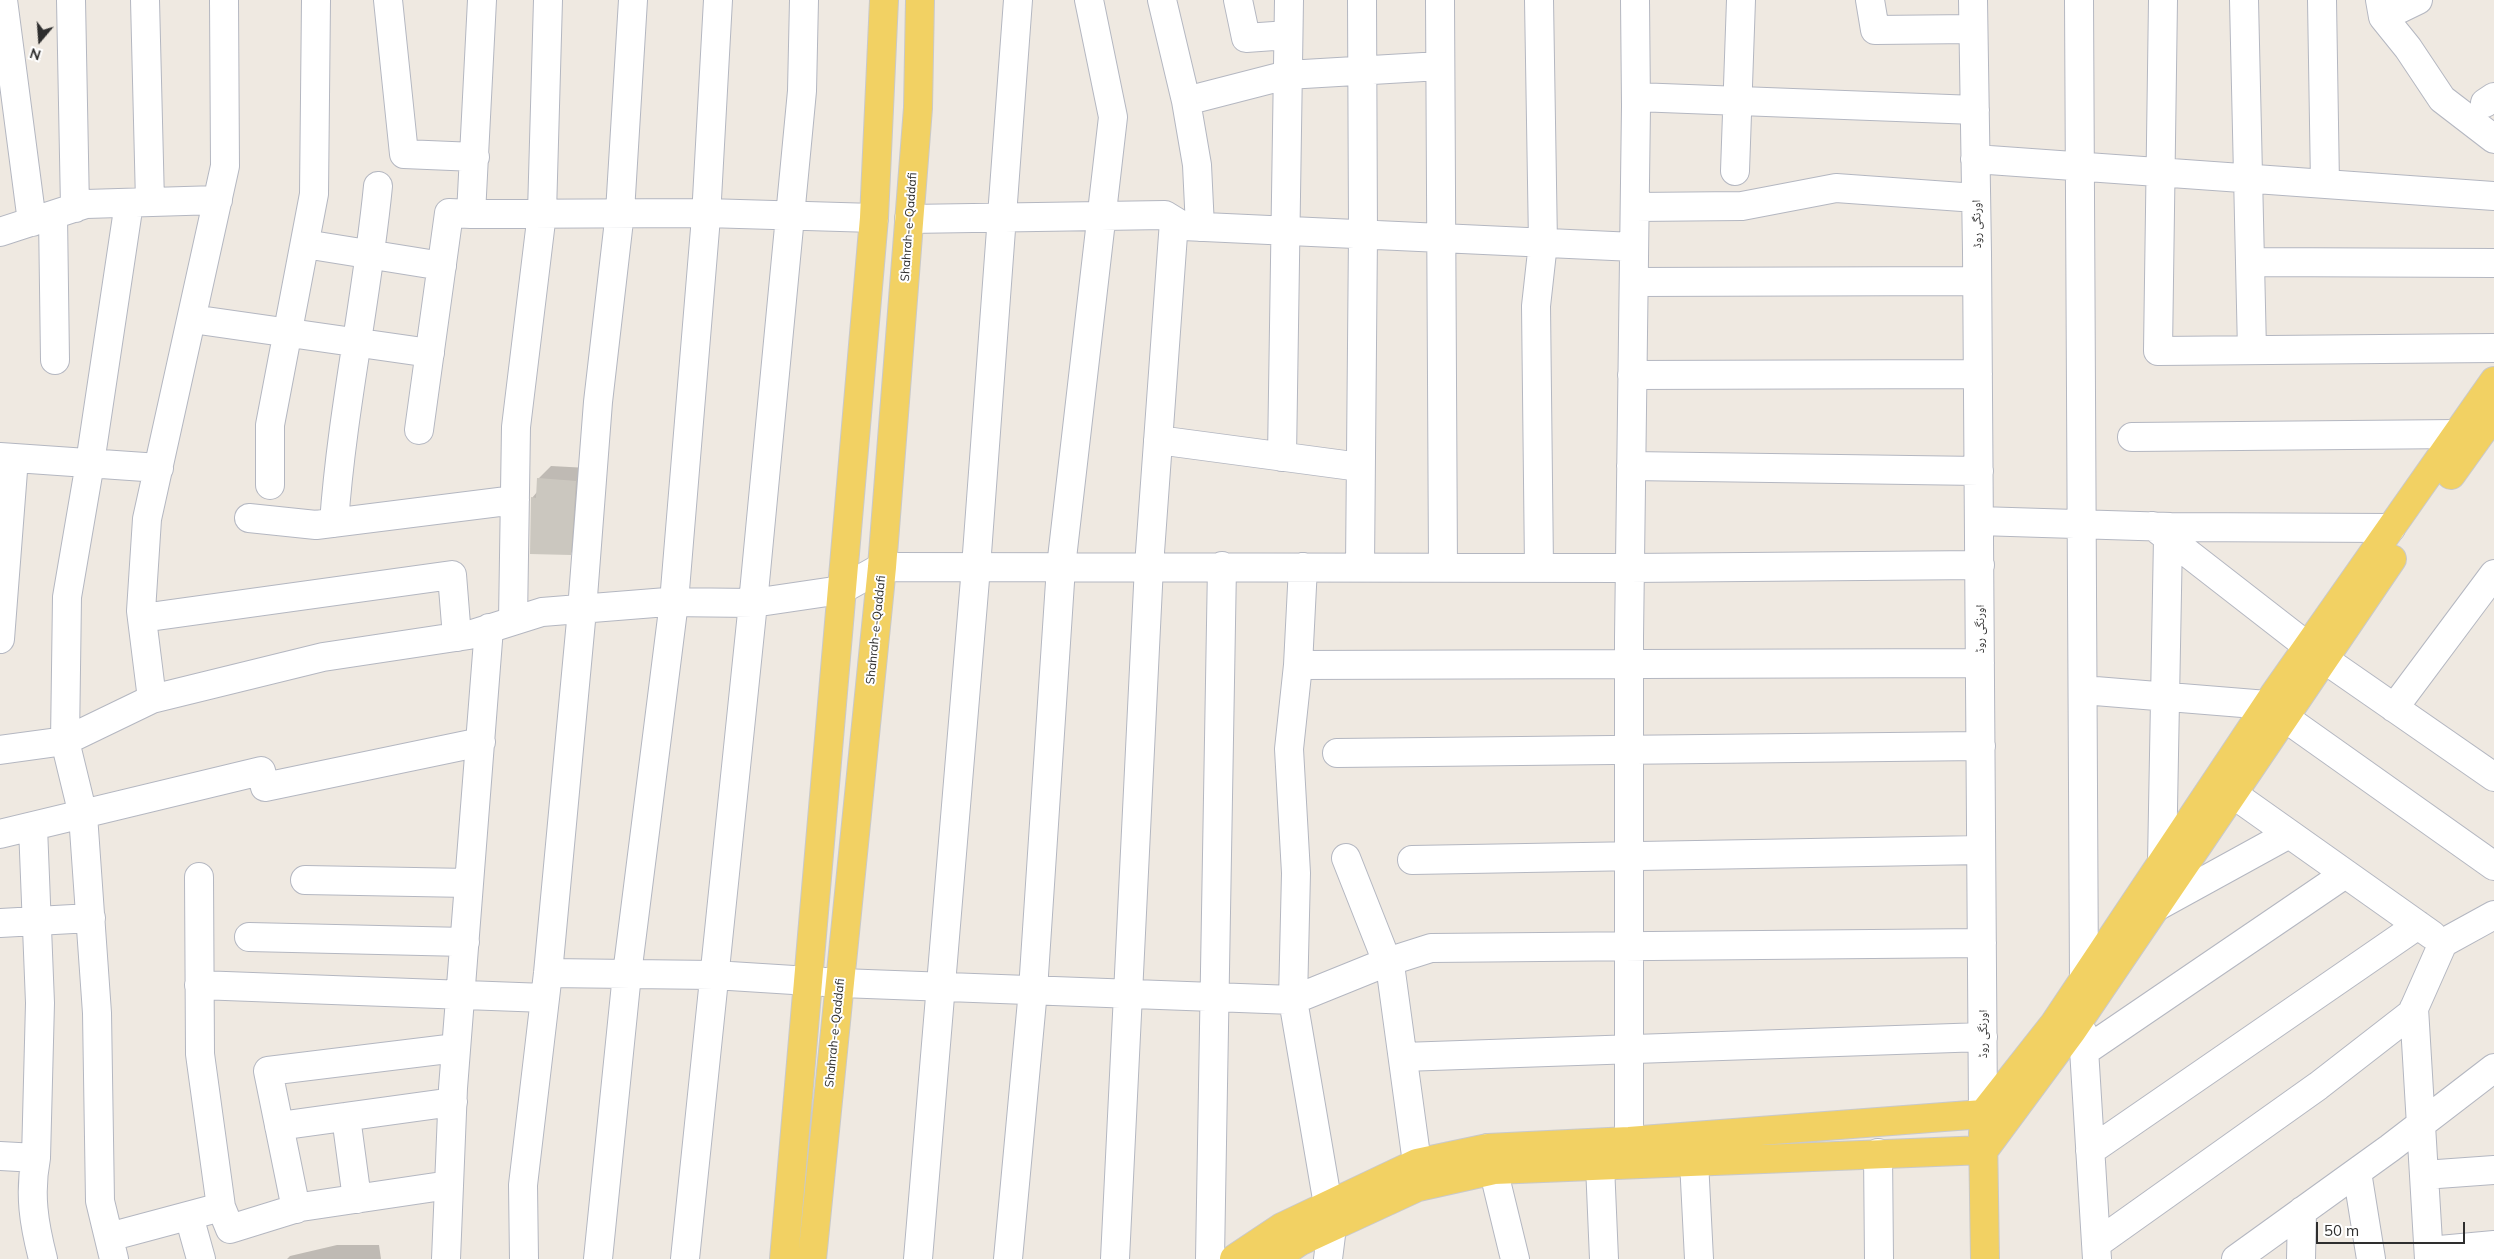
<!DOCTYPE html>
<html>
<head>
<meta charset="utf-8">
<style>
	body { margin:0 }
	#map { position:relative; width:2494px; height:1259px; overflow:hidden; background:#efe9e1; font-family:Mulish,sans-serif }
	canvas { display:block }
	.north { position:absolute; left:15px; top:15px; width:50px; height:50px; -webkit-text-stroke:4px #fff; paint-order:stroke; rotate:198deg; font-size:14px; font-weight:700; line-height:20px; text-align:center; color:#2e2e2e }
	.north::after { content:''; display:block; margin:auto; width:18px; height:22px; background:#2e2e2e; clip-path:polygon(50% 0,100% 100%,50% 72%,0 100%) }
	.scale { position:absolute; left:2316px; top:1222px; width:149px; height:22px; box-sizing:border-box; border:2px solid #2e2e2e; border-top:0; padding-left:6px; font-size:15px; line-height:18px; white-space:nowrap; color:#2e2e2e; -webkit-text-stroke:4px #fff; paint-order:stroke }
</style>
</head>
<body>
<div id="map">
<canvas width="2494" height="1259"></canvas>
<div class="north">N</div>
<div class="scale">50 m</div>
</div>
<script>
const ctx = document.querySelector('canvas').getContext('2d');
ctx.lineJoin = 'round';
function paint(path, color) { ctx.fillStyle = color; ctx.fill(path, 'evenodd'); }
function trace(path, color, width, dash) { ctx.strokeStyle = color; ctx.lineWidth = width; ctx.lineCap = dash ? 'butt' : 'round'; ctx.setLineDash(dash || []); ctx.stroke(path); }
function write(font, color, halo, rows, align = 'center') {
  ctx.font = font + ' Mulish,"Noto Naskh Arabic",sans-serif'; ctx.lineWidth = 4; ctx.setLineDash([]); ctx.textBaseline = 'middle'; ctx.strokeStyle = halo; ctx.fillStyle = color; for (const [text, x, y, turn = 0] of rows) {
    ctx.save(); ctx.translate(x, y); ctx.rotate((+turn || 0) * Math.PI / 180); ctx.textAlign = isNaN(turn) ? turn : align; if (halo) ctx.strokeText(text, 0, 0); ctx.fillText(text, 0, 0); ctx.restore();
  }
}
const shadow = new Path2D(`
	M551,466L588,468L583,541L570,554L532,498L537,492L538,479Z
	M337,1245H379L381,1259H287L290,1256Z`);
const building = new Path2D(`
	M537,478L576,481L571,555L530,554L531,497L536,498Z`);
const minor = new Path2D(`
	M3,0L32,222
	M71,0L75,208
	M145,0L150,202
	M388,0L404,154L475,157
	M482,0L471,214L706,213L874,218
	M1162,0L1186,101L1197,165L1200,227
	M1238,0L1246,38L1288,35
	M1440,0L1443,567
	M1539,0L1543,243L1536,306L1539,568
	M1870,0L1875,30L1973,29
	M1973,0L1977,252L1983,1114
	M2079,0L2084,980
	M2163,0L2158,351L2494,348
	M2244,0L2252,350
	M2322,0L2325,184
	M2380,0L2383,17L2408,48L2442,99L2494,139
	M2383,17L2418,0
	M1636,97L1975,110
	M1186,101L1287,75L1440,66
	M2485,103L2494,97
	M1975,159L2494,196
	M1735,171L1741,0
	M1635,207L1742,206L1836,188L1976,198
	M53,215L55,360
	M909,219L1165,215L1183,226L1634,247
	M0,232L86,204L218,200
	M305,244L442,266
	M2250,262L2494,263
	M1634,282L1977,281
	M192,319L430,353
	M1632,375L1978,374
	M419,430L449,213L471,214
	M2132,437L2457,434
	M1158,440L1360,467
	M0,457L159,468
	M1282,457L1289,0
	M1631,466L1979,471
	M270,485V425L314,194L316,0
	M249,518L316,525L515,500
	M1979,521L2171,527L2391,528
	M334,523C342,410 367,299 378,186
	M2153,526L2324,659L2494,777
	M1303,567L1298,665L1289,749L1296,873L1293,1000L1328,1205
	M1360,567L1363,234L1362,0
	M142,618L452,575L457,637
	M513,621L516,427L542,213L548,0
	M0,639L14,458
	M1298,665L1980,663
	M2083,690L2267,705L2494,866
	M152,699L141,611L147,519L225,166L224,0
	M2394,708L2494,574
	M0,750L65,741L152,699L323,657L469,635L542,612L667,602L753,603L841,590L882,567L1630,568L1980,565
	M1337,753L1981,746
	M2233,794L2432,935
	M33,827L40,1003L36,1158C29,1194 34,1224 43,1259
	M0,834L261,771L265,787L481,742
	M1346,858L1391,972L1417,1163
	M1412,860L1981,850
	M2162,863L2168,538
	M199,877L200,1054L221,1207
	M305,880L469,883
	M2158,906L2289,834
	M0,923L91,918
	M249,937L465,942
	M548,973L714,975L841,983L1293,1000L1387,962L1431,948L1982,943
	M199,985L545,998
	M2414,1008L2429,1259
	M2083,1033L2097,1259
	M2085,1051L2345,874
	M1403,1057L1983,1037
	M346,1117L357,1199
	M279,1126L453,1102
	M1629,1141V638L1636,106L1635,0
	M1488,1148L1515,1259
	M2090,1151L2418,925
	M1878,1153L1879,1259
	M0,1156L36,1158
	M1694,1161L1699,1259
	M1600,1165L1604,1259
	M2357,1172L2371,1259
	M2424,1175L2494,1170
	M296,1209L268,1071L456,1048
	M189,1216L201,1259
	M109,1237L221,1207L230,1229L301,1207L449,1185
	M2096,1244L2318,1086L2412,1013L2443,943L2494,915
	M2429,1251L2494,1245
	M114,1259L100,1201L97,1013L83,815L65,741L67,597L90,463L129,203
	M446,1259L453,1088L489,628
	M524,1259L523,1185L548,973L582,610L598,402L620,212L633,0
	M598,1259L627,974L674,602L706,217L718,0
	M685,1259L753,603L802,91L804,0
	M918,1259L976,567L1018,0
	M1008,1259L1033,990L1061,567L1113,117L1089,0
	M1115,1259L1149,566L1174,221
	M1210,1259L1222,566
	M1328,1259L1332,1227
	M2236,1259L2390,1148L2494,1068
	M2301,1259L2302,1211`);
const major = new Path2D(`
	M2451,475L2494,415
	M1983,1133L1985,1259
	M784,1259L874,218L884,0
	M812,1259L882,567L918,108L920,0
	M1234,1259L1282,1227L1417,1163L1488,1148L1629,1141L1983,1114L2054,1024L2275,693L2494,381
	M1274,1259L1299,1242L1418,1187L1494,1170L1984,1150L2072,1031L2392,559`);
const streetNames = [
	["اورنگی روڈ",1977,224,-91],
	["Shahrah-e-Qaddafi",909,227,-86],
	["اورنگی روڈ",1980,629,-90],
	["Shahrah-e-Qaddafi",876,630,-84],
	["Shahrah-e-Qaddafi",835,1033,-84],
	["اورنگی روڈ",1983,1034,-90]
];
paint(shadow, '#0003');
paint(building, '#cbc7bf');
trace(minor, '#b4b7c1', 30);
trace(major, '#c9c9c9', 30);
trace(minor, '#fff', 28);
trace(major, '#f2d163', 28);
write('12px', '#2e2e2e', '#fff', streetNames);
</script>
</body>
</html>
